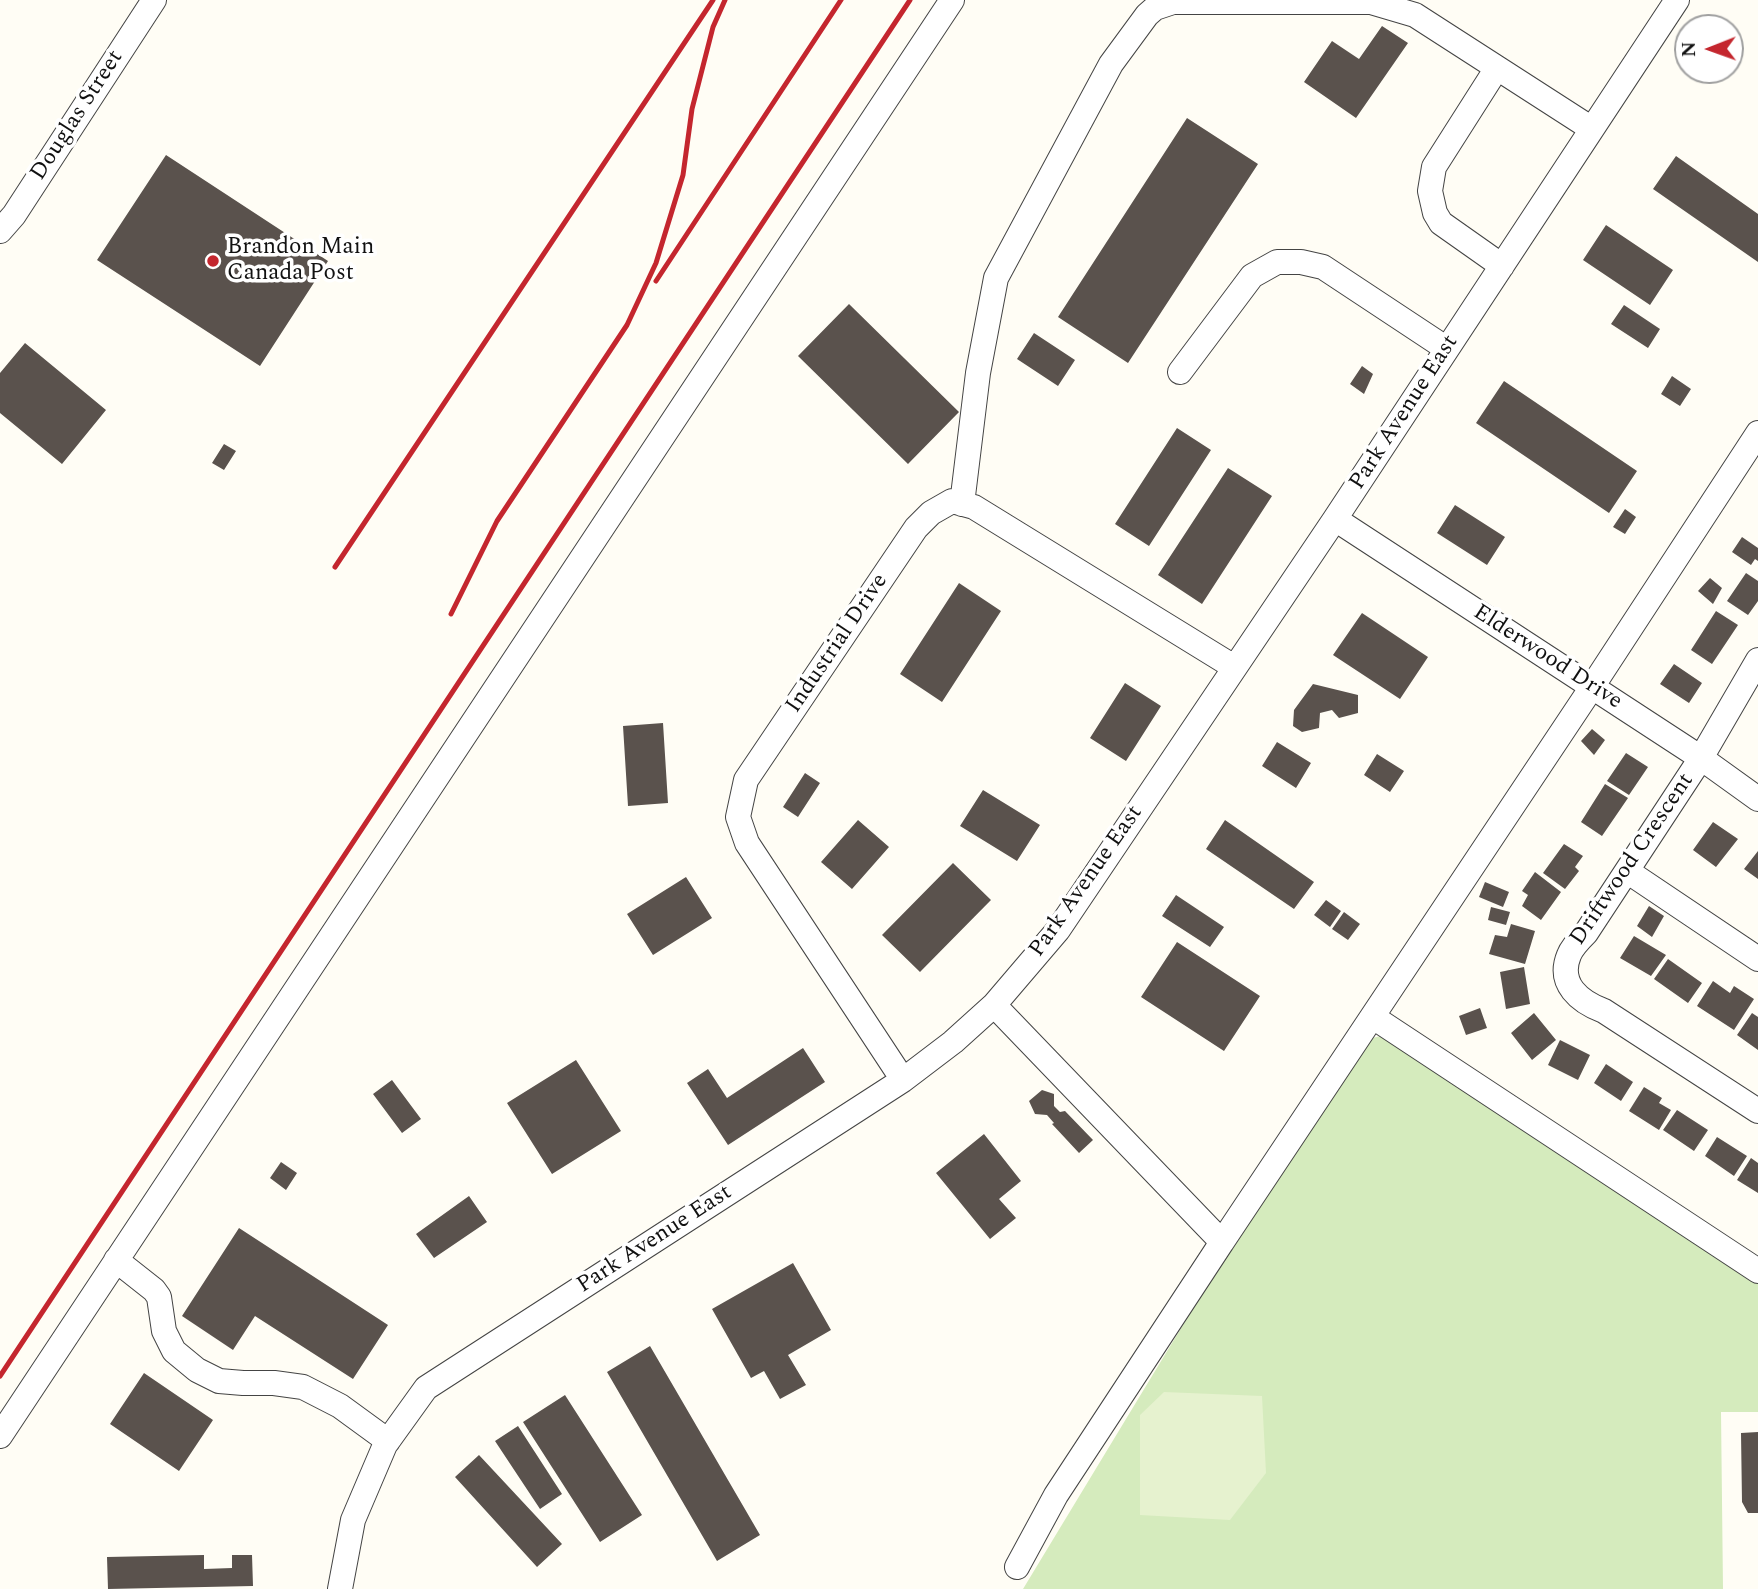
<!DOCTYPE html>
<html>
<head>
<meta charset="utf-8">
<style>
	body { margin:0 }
	#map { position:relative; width:1758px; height:1589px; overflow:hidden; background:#fffdf5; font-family:Spectral,serif }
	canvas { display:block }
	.north { position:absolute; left:1674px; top:14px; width:70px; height:70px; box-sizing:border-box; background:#fff; border:2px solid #a0a0a0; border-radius:50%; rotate:269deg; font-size:19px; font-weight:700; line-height:28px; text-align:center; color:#111 }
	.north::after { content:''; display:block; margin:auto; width:24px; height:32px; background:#c4262e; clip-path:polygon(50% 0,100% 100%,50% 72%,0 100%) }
</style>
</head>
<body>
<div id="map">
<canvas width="1758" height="1589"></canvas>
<div class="north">N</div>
</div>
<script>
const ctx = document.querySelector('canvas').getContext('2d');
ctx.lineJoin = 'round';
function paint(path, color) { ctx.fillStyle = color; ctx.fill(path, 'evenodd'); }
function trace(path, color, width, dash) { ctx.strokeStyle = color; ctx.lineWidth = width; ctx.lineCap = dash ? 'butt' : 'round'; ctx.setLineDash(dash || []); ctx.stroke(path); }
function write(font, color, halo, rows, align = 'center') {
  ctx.font = font + ' Spectral,serif'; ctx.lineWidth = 7; ctx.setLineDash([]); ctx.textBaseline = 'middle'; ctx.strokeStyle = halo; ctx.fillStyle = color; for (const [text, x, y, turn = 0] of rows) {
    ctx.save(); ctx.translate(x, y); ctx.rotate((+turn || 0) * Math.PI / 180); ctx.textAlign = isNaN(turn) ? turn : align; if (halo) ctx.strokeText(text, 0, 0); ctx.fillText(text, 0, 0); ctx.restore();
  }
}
const green = new Path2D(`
	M1381,1036L1758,1279V1412H1721L1723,1589H1023L1232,1244L1368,1039Z`);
const pitch = new Path2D(`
	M1164,1392L1262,1396L1266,1473L1230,1520L1140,1515V1415Z`);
const building = new Path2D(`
	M1382,26L1408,43L1356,118L1304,82L1332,41L1359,59Z
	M1187,118L1258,164L1128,363L1058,317Z
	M166,155L328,261L260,366L97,260Z
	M1676,156L1758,214V262L1653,189Z
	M1606,225L1673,270L1650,305L1583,260Z
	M849,304L959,412L908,464L798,356Z
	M1624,305L1660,329L1648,348L1611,324Z
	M1034,333L1075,360L1058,386L1017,359Z
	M25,343L106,410L62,464L0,413V373Z
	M1362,366L1373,374L1364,394L1350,384Z
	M1672,376L1691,389L1680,406L1661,394Z
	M1504,381L1637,471L1609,513L1476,423Z
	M1177,428L1211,450L1149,546L1115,524Z
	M224,444L236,451L224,470L212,463Z
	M1228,468L1272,496L1202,604L1158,575Z
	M1455,505L1505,537L1487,565L1437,533Z
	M1625,509L1636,517L1625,534L1613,527Z
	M1742,537L1758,548V561L1755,559L1751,565L1732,552Z
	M1746,573L1758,581V601L1748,615L1727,601Z
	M1710,578L1722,588L1713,604L1698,591Z
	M959,583L1001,611L942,702L900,674Z
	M1716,611L1738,625L1712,664L1691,650Z
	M1362,613L1428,657L1400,699L1333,655Z
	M1674,664L1702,683L1689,703L1660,684Z
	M1125,683L1161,706L1126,761L1090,738Z
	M1313,684L1358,695V713L1339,718L1332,710L1320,713L1319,728L1302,732L1293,726L1294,710Z
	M663,723L668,803L628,806L623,726Z
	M1592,729L1605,740L1594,755L1581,741Z
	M1277,742L1311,763L1296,788L1262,766Z
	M1626,753L1648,767L1629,795L1607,781Z
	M1377,754L1404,771L1390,792L1364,775Z
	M805,773L820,783L798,817L783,807Z
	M1605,784L1628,798L1602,836L1581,822Z
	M983,790L1040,825L1017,861L960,826Z
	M858,820L889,847L852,889L821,862Z
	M1225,820L1314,882L1294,909L1206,849Z
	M1713,822L1738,839L1716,867L1693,850Z
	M1564,844L1583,856L1575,867L1579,871L1565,889L1543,873Z
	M1758,851V879L1744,869Z
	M953,863L991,900L920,972L882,935Z
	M1535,872L1561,892L1541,920L1522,906L1528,895L1522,891Z
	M686,877L712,918L653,955L627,914Z
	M1485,882L1509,892L1503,907L1479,897Z
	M1176,895L1224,927L1210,947L1162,916Z
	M1326,900L1341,911L1330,927L1314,915Z
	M1649,906L1664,916L1652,937L1637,926Z
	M1491,907L1510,912L1506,925L1488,920Z
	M1344,912L1360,924L1348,940L1332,929Z
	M1511,924L1535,931L1525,964L1489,954L1495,935L1507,937Z
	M1634,936L1666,955L1651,976L1620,958Z
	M1177,942L1260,996L1224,1051L1141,997Z
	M1668,959L1702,983L1688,1003L1654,979Z
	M1524,967L1530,1004L1506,1009L1500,972Z
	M1713,981L1730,993L1734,986L1754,999L1734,1030L1697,1006Z
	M1480,1008L1487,1028L1466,1035L1459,1016Z
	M1534,1013L1556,1040L1532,1060L1511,1033Z
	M1752,1013L1758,1017V1050L1737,1035Z
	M1560,1040L1590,1055L1578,1080L1548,1065Z
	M803,1048L825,1082L728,1145L687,1083L708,1069L727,1098Z
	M576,1060L621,1131L552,1174L507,1103Z
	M1606,1064L1633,1082L1621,1101L1594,1083Z
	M392,1080L421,1119L402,1133L373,1094Z
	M1644,1087L1662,1098L1659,1103L1671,1110L1659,1130L1629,1111Z
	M1042,1090L1054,1094V1106L1060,1112L1065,1111L1093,1140L1079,1153L1052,1124L1054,1123L1047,1115L1035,1114L1029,1101Z
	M1677,1110L1708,1130L1694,1151L1663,1130Z
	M984,1134L1021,1181L999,1199L1016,1218L990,1239L936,1173Z
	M1717,1137L1747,1156L1734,1176L1705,1156Z
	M1751,1158L1758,1163V1193L1737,1180Z
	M281,1162L297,1173L286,1190L270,1178Z
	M469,1196L487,1222L434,1258L416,1234Z
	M239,1228L388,1325L353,1379L255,1316L233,1350L182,1316Z
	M793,1263L831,1330L788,1355L806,1385L780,1399L764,1371L751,1378L712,1309Z
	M650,1346L760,1535L717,1561L607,1372Z
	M144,1373L213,1420L179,1471L110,1424Z
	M565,1395L642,1515L600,1542L523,1422Z
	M518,1426L562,1494L540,1509L495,1441Z
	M1758,1432V1513H1748L1742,1502L1741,1433Z
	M479,1455L562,1544L537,1567L455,1477Z
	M204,1555V1569L232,1568V1555H252L253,1586L108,1589L107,1557Z`);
const minor = new Path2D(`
	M1497,68L1434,167L1430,191L1435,213L1441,223L1502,266
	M0,231L14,215L154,0
	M1180,372L1252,276L1277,262H1301L1323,267L1447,349
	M962,504L978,373L996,278L1111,64L1147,15L1155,8L1173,2H1371L1415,15L1592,129
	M1335,519L1701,758L1758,799
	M1758,660L1701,758L1586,933C1580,939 1572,947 1569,955C1557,984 1580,1002 1604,1011L1758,1111
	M1627,871L1758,959
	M994,1005L1222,1242L1592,687L1758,433
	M1373,1017L1758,1271
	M903,1080L747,843L738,817L746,780L916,528L931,513L952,501L974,507L1234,667
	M116,1260L154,1290L159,1297L164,1331L174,1351L197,1370L219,1381L243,1383H274L303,1387L340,1406L388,1441
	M0,1436L952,0
	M1017,1567L1056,1495L1222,1242
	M340,1589L353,1520L385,1445L426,1388L903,1080L953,1042L994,1005L1058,930L1335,519L1677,0`);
const rail = new Path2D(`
	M656,281L841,0
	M335,567L713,0
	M451,614L497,521L627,325L656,263L683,175L692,109L713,27L725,0
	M0,1376L910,0`);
const markers = [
	[213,261,7,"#c4262e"]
];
const streetNames = [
	["Douglas Street",78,116,-57],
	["Park Avenue East",1405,413,-57],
	["Industrial Drive",838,644,-56],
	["Elderwood Drive",1547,658,33],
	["Driftwood Crescent",1633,860,-56],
	["Park Avenue East",1087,882,-55],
	["Park Avenue East",655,1240,-33]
];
const poiNames = [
	["Brandon Main",227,248],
	["Canada Post",227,274]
];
paint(green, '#d5ebbd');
paint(pitch, '#e6f2cf');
paint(building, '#5a524d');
trace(minor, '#444', 26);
trace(minor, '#fff', 24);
trace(rail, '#c4262e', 5);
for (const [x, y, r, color] of markers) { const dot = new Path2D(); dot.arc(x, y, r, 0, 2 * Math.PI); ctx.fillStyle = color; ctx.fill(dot); trace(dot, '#fff', 2.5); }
write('23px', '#111', '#fff', streetNames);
write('23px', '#111', '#fff', poiNames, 'left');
</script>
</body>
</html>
